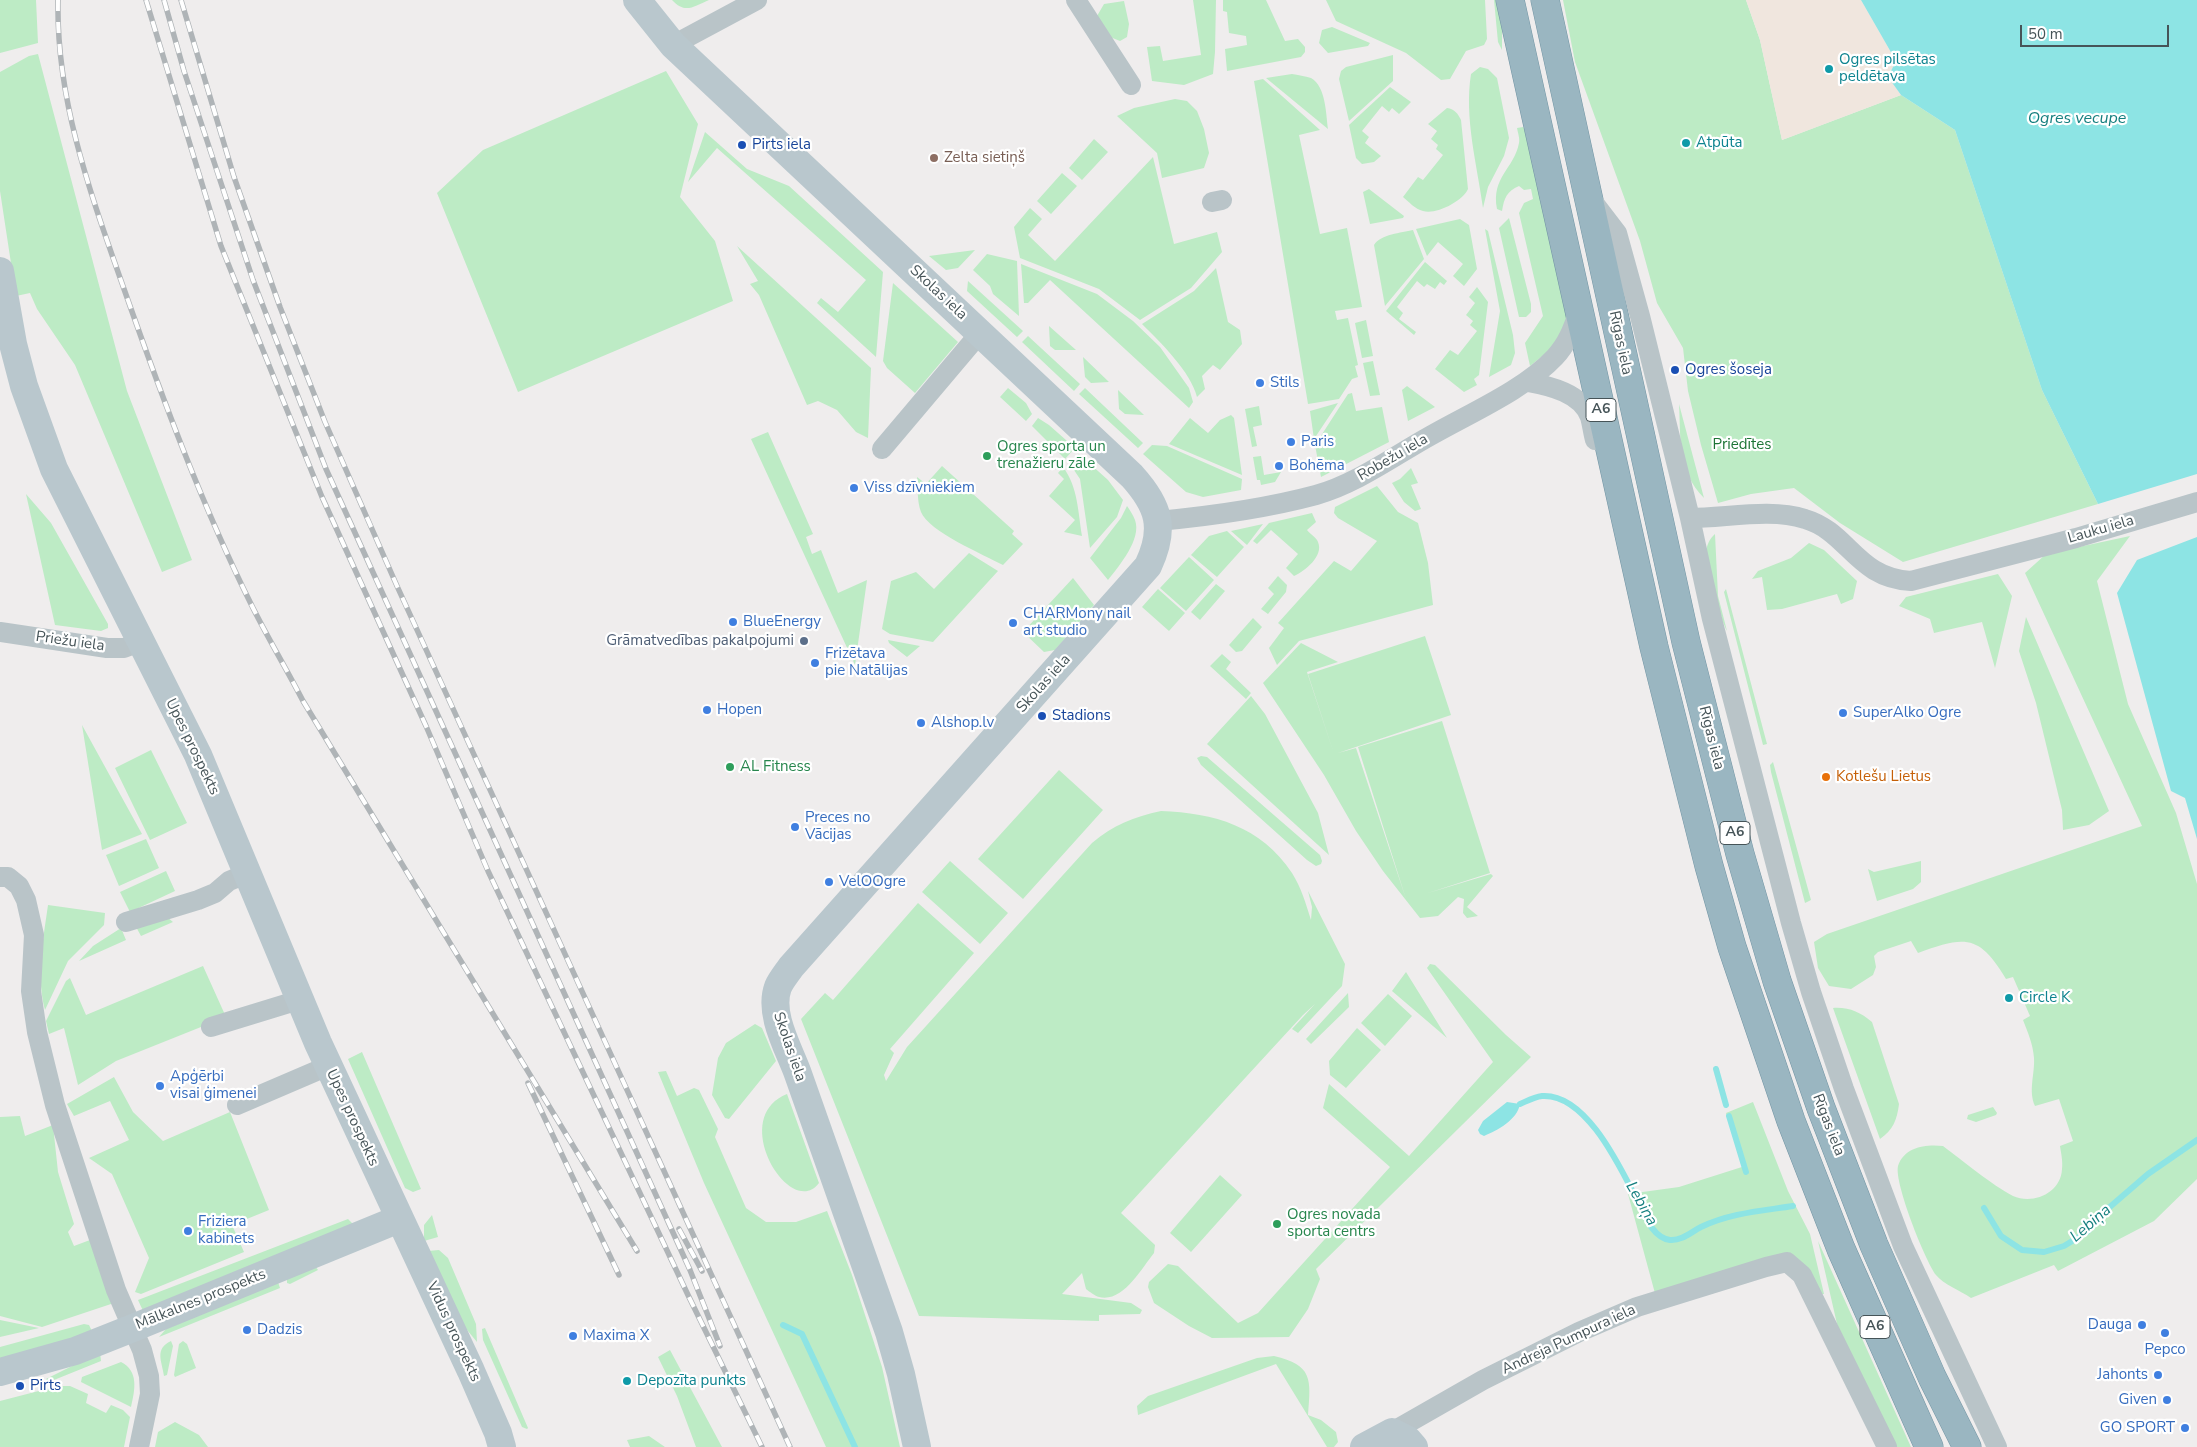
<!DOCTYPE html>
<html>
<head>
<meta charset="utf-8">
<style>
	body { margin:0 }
	#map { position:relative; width:2197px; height:1447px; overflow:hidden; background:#efeded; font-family:"Nunito Sans",sans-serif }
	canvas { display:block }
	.scale { position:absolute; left:2020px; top:25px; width:149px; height:22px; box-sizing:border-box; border:2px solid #465458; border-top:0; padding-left:6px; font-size:15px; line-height:18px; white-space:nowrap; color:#465458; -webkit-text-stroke:4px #fff; paint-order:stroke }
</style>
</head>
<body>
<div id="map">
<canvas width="2197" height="1447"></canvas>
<div class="scale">50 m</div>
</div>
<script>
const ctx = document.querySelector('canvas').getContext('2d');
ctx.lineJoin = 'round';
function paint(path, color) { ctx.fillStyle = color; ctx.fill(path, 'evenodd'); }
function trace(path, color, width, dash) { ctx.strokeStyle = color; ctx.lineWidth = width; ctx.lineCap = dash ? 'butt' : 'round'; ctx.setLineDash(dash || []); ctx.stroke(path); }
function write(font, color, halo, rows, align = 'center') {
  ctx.font = font + ' "Nunito Sans",sans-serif'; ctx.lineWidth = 4.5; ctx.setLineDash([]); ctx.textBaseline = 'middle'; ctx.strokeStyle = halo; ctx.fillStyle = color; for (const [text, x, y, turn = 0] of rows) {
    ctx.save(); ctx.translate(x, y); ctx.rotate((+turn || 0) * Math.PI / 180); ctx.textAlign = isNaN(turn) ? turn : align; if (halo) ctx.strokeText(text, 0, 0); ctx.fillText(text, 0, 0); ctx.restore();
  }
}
const green = new Path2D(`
	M0,0H36L38,43L0,53Z
	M672,0H709C693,7 685,14 672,0Z
	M1193,0H1216L1215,52L1213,74L1184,85L1152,81L1147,47L1160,46L1163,61L1201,55Z
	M1223,0H1266L1285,41L1298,39L1305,47V52L1301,57L1227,71L1225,49L1247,45L1246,36L1229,33L1227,12L1223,11Z
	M1326,0H1485L1487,39L1484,45L1466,51L1450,79L1441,80L1406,53L1336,21Z
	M1494,0H1500L1502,11V50L1498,42Z
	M1563,0H1746L1760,40L1782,140L1901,95L1955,130L2042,390L2098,504L1903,562L1840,523L1794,488L1751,494L1718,503L1701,445L1688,391L1683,348L1657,303L1640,241L1575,62Z
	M1124,1L1129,24L1127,37L1120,41L1110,37L1097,16L1104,4Z
	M1332,27L1370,43L1368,46L1328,53L1319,43L1322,30Z
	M38,54L127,391L192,560L162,572L75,365L37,309L30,293L16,296L0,191V72L29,56Z
	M1393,55V81L1349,121L1339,79L1341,71L1346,67Z
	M1480,67L1488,69L1497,78L1509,138L1504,156L1488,187L1483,208C1477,164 1464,118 1471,74Z
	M666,71L698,124L680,197L715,241L733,301L518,392L437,193L483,150Z
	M1292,74C1298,75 1305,76 1311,78C1326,86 1326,115 1328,129L1266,78Z
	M1263,79L1320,130L1299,135L1320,234L1347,228L1362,307L1335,311L1337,320L1348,318L1358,365L1355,366L1358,377L1352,379L1339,399L1308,404L1254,81Z
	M1390,87L1411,102L1399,114L1392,108L1389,112L1382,106L1362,131L1369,137L1365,143L1381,156L1374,162L1362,164L1356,158L1349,125Z
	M1175,99L1187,101L1197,111L1204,129L1209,153L1204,168L1162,178L1157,153L1117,116L1134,108Z
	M1447,108C1455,109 1458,114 1461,120L1468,189C1463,201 1436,215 1423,211C1415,209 1409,202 1403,197L1418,177L1423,180L1443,155L1436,149L1438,145L1431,139L1437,131L1428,124Z
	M1523,127L1530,140L1569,306L1567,321L1561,341L1530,366L1525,343L1543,316L1519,213L1524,203L1533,199L1531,189L1524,190L1519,186C1507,191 1504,198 1502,211L1497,209C1491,177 1514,169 1519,143C1520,139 1518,133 1517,128Z
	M705,132L747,169L789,186L883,272L876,357L817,303L821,298L838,312L866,280L717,148L688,182Z
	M1094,139L1108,152L1082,180L1069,168Z
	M1153,157L1174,244L1217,232L1222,252L1191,288L1140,320L1099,289L1020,258L1014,227L1030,208L1042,219L1028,235L1055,261Z
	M1062,173L1077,186L1051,214L1037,201Z
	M1369,189L1404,216L1403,218L1370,224L1363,192Z
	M1509,218L1531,304V312L1526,317H1519L1499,228Z
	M1460,219L1469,225L1477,269L1464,286L1453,276L1463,264L1438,242L1427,256L1416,229Z
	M1485,229L1488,231L1513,335L1515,353L1511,365L1489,377L1500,311Z
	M1413,230L1424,259L1385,306L1374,245C1381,234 1401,233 1413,230Z
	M737,246L871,368L868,438L856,432L837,410L818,401L807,405L759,295L750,284L758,281Z
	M975,250L958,268L946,270L929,256Z
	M987,254L1017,261L1019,316L993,294L990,286L973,270Z
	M1425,262L1447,281L1444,285L1440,282L1435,289L1427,284L1424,287L1417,281L1397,307L1403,313L1399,319L1416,332L1414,335L1386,311Z
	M1021,264L1097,294L1133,321L1160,347L1189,388L1193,402L1189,408L1050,280L1028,303H1024Z
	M1216,268L1228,322L1240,330L1242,344L1220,370L1213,365L1202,376L1205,389L1197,397C1190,371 1161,343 1142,324L1194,291Z
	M968,281L1023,331L1017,337L967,291Z
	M893,283L958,342L915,393L887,368L883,361Z
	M1477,287L1488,302L1479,375L1474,379L1477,385L1464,392L1435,369L1450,350L1458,355L1477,331L1470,325L1473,321L1466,315L1475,303L1469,297Z
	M1366,320L1373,356L1362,358L1355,323Z
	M1049,326L1076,350H1055L1050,346Z
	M1028,336L1080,384L1074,391L1022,342Z
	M1083,357L1109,382L1091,383L1085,377Z
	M1373,361L1380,395L1370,396L1363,363Z
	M1407,386L1435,407L1408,421L1402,390Z
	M1008,388L1026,403L1032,414L1026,421L1000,397Z
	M1085,388L1143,443L1138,448L1079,394Z
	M1118,390L1144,415L1125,414L1119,409Z
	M1352,393L1356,411L1382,407L1389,442L1321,477L1315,445L1348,394Z
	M1338,403L1314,439L1310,411Z
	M1679,404L1704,498C1677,470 1681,441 1679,404Z
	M1259,406L1262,425L1253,427L1257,446L1252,447L1245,409Z
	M1231,415L1234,418L1242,475L1169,444L1190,418L1208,433L1220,420Z
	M1038,418L1049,425L1075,448L1065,459L1032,426Z
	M768,432L813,534L806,537L812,554L821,550L838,593L867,580L855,665L751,439Z
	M1152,445L1167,446L1242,479L1241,490L1203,497L1186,492L1143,454Z
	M1079,454L1108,480L1123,500L1117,517L1090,548L1080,479L1070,464Z
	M1261,456L1264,475L1281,472L1275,482L1261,485L1260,480H1257L1253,457Z
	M942,466L1014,531L1012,534L1023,544L1003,565C984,555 928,531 921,512C917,502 918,488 917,477L926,484Z
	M1063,467C1078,487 1078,512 1082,536L1064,532L1075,520L1049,496L1064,479L1058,473Z
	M1411,468L1418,483L1411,485L1421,509L1415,511L1404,502L1392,483L1400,479Z
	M1377,486L1398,512L1418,523L1428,563L1433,605L1299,641L1277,665L1269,648L1284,628L1278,623L1334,561L1351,571L1377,541L1338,518L1334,513L1335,507Z
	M26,494L51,523L108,624V628L101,631L55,625Z
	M1127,506C1130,510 1133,515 1135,520C1142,539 1119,566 1108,580L1090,558L1121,518Z
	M1312,513L1316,522L1307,530C1310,534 1317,538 1318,542C1324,556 1305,571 1294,576L1286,568L1298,554L1271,530L1257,544L1253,541L1269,523Z
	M1263,524L1247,545L1231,531Z
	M1227,531L1244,547L1217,577L1191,555L1209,536Z
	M1715,534L1718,596L1727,631C1717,608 1692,553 1715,534Z
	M2130,536L2097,581L2128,704L2176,813L2197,884V1179L2154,1221L2058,1271L2054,1265L1971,1298C1961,1291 1943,1284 1936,1275C1925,1260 1894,1183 1898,1166C1904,1147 1926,1144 1943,1146C1963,1161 1992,1185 2013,1196C2033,1205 2061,1193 2062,1169C2063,1161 2061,1153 2060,1146L2073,1141L2059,1099L2035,1106C2028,1091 2035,1074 2034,1058C2033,1044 2028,1033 2023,1020L2030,1016L2013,977L2006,979C1979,934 1965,936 1918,953L1911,941L1878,952L1874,956L1876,967L1873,975L1851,989L1829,986L1818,968L1814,942L1827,934L2142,826L2025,573L2046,554Z
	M1809,543L1824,550L1857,581L1853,599L1841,604L1837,594L1782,609L1767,610L1762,577L1752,579L1758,571L1791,558Z
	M969,553L998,571L933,642L890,634L882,629L891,581L916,572L934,589Z
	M1189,557L1214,580L1186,611L1160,588Z
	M1998,574L2012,596L1995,668L1982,622L1934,633L1930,619L1899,606L1906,597Z
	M1278,576L1287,585L1286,592L1268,614L1261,609L1274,594L1268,588Z
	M1073,578L1094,605L1055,650L1044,652L1023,632Z
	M1216,584L1225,591L1200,620L1191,612Z
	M1158,589L1185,613L1169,631L1142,607Z
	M1726,589L1767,744L1763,745L1724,592Z
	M2026,617L2109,811L2089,825L2063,830L2062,810L2036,703L2019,651Z
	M1253,618L1262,627L1242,651L1236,652L1229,645Z
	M1425,636L1451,715L1338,753L1356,748L1406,899L1358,747L1442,721L1490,873L1428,893L1491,874L1493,876L1467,907L1478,916L1467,918L1463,913L1464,899L1458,897L1438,916L1420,918L1383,871L1356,831L1324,775L1263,683L1301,643L1338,662L1307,672L1334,754L1308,674Z
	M888,640L920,646L907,657L889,643Z
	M1222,654L1231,662L1226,669L1251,693L1246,699L1210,666Z
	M1251,696L1265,714L1318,813L1329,855L1207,744Z
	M82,725L142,834L102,850Z
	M151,750L187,823L150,840L115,768Z
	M1201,756L1207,757L1320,855L1322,861L1321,864L1316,866L1307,860L1201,765L1197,758Z
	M1773,762L1811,900L1805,903L1771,772L1770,765Z
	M1059,770L1103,810L1023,899L978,859Z
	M1161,811C1214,813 1261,826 1292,873C1301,887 1306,904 1311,920L1312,907L1308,891L1345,964L1342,986L1298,1033L1292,1029L1315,1004L1303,1015L1121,1213L1155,1245L1154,1253C1141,1269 1123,1303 1099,1297C1095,1296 1090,1292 1086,1289L1082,1273L1062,1294L1131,1303L1142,1310L1140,1314L1099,1315V1321L919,1316L801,1019L825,993L833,1000L918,903L974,953L890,1049L894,1053L884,1075L886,1081L907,1047L1092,843C1113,825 1134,817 1161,811Z
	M146,839L159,868L119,886L106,855Z
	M950,861L1008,913L980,944L922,892Z
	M1921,861V882L1913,889L1877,901L1868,869L1874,872Z
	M166,871L175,891L130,912L120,892Z
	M48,905L105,913L104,925L68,961L45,1010C36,975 43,941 48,905Z
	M167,917L173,922L141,936L135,925Z
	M121,928L126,940L79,961L93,946Z
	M1430,964L1435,965L1506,1035L1531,1057L1316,1269L1320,1279L1308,1309L1289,1337L1212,1338L1189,1326L1154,1303L1148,1287L1149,1282L1168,1264L1178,1266L1238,1323L1258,1313L1390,1167L1323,1108L1329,1084L1409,1156L1493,1062L1427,968Z
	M203,966L226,1017L116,1061L78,1085L64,1028L49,1034L46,1021L66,981L70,978L86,1015Z
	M1406,972L1447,1038L1392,991Z
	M1348,993L1349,1007L1311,1044L1306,1039Z
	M1388,994L1412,1016L1385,1046L1361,1023Z
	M1833,1008C1849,1007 1860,1012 1872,1022L1899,1104C1897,1120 1893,1130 1880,1139Z
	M755,1024L762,1028L776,1061L729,1119L725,1118L712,1095L718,1058L726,1043Z
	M1357,1028L1381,1050L1346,1088L1330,1075L1329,1061Z
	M362,1052L421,1189L413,1192L405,1188L348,1059Z
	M666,1071L677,1096L694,1088L699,1090L718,1129L715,1137L746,1208L766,1222H796L827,1211L852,1275L882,1367L900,1447H826L704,1183L658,1072Z
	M114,1077L133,1112L163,1141L230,1112L269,1210L232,1225L244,1252L141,1294L135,1292L149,1258L112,1174L89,1158L129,1140L110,1101L74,1116L67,1104Z
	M787,1094L819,1183C791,1221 727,1118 787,1094Z
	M1753,1102L1788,1191L1810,1234L1824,1294H1820L1794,1256L1656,1297L1628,1194L1679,1187L1742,1167L1726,1113Z
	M1993,1107L1997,1113L1996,1115L1976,1122L1967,1119L1968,1115Z
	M20,1116L25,1136L53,1125L58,1172L74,1224L68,1232L74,1246L90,1240L114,1303L42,1327L0,1316V1117Z
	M1220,1175L1242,1195L1191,1252L1170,1233Z
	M432,1215L438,1237L424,1241V1225Z
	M348,1219L355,1226L144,1313L138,1300Z
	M1818,1241L1911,1447H1896L1840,1337Z
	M439,1250L448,1258L476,1324L477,1342L458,1319L428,1251Z
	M315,1266L318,1270L290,1284L287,1283V1279Z
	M278,1282L280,1288L159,1337L166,1329Z
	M0,1320L39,1328L0,1337Z
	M84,1324L89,1325L92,1331L65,1343L0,1360V1347Z
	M485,1328L528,1428L527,1429L522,1427L483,1340L482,1329Z
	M171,1341L173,1346L167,1375L164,1376C162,1361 154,1349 171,1341Z
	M183,1341L187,1344L196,1368L175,1377L174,1375L179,1344Z
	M670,1350L722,1447H696L677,1396L658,1357Z
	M100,1352L101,1361L49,1382L46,1379Z
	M1274,1356C1313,1365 1311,1379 1308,1415L1321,1420L1336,1432L1338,1442L1334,1447H1327L1276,1364L1138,1415L1137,1406L1148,1396L1257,1358Z
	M121,1362C139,1371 135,1390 131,1407L81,1382L82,1377Z
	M58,1386H70L88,1394L86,1403L106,1413L111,1405L123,1410L130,1417L124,1447H0V1401Z
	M175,1422L199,1435L208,1447H155L158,1432Z
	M649,1436L665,1447H630L627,1440Z`);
const sand = new Path2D(`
	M1746,0H1861L1896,61L1888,77L1901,95L1782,140L1760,40Z`);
const water = new Path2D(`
	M1861,0H2197V474L2098,504L2042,390L1955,130L1901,95L1888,77L1896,61Z
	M2197,537V839L2185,798L2171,791L2117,593L2137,560Z
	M1507,1102L1520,1104C1517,1120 1498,1130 1484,1136L1480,1134L1478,1130L1483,1121Z`);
const stream = new Path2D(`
	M1716,1069L1726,1105
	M1520,1104C1527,1101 1534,1097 1542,1096C1586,1093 1620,1167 1637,1200C1644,1213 1652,1238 1670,1240C1682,1241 1691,1232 1701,1227C1730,1213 1761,1211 1793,1206
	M1729,1116L1746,1172
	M1984,1208L2001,1236L2022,1250L2044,1252L2064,1246L2087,1232L2104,1212L2148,1174L2197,1140
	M783,1325L802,1334L855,1447`);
const minor = new Path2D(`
	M1076,0L1131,85
	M673,45L757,0
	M1591,199L1617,233L1640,316L1690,518L1712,619L1791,923L1811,992L1844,1089L1903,1246L1997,1447
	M1212,202L1222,200
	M1528,382C1550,386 1581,393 1590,417C1592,424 1593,433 1595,440
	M882,449L980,333
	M1690,518C1726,518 1771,508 1805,519C1849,532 1856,578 1911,581L2076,538L2197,502
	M1158,521C1211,516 1264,509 1316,495C1356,484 1394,456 1430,436C1470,413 1524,390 1555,357C1568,343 1573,328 1579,311
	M0,632L107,648H124L140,642
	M0,877H8L19,886L26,900L34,935L31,991L37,1032L55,1105L116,1290L142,1350L149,1376L150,1394L139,1447
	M126,922L198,900L215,893L229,881L248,873
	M211,1027L299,1000
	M237,1105L328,1066
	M1392,1432L1483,1380L1579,1332L1637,1307L1766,1267L1787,1262L1802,1275L1887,1447`);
const secondary = new Path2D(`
	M637,0L673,45L1132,476C1159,506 1166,528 1148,566L791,967C787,973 781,980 778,987C768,1014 789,1049 798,1074L889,1332L901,1374L917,1447
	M0,271L13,344L24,386L54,469L198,755L318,1043L471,1371L498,1433L502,1447
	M0,1372L75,1351L133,1328L399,1219
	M1364,1447L1392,1432L1408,1440L1414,1447`);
const trunk = new Path2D(`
	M1510,0L1654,647L1709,866L1732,947L1791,1121L1841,1249L1929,1447
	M1545,0L1686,642L1740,854L1777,981L1821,1108L1874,1245L1932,1377L1967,1447`);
const rail = new Path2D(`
	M58,0C56,101 91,195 124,289C162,397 202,506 253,608C269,640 287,670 303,701L637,1251
	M146,0L221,246L322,497L426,726L488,871L688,1295L762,1447
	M164,0L184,71L253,280L326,469L690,1270L720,1346
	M181,0L234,177L280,307L325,422L397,586L790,1447
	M528,1083L619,1275
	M679,1229L702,1271`);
const markers = [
	[1829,69,5,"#0f9aa8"],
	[1686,143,5,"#0f9aa8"],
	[742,145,5,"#1a4fb4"],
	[934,158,5,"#8d6e63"],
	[1675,370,5,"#1a4fb4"],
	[1260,383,5,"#3f7fe0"],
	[1291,442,5,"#3f7fe0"],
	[987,456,5,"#2e9e5b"],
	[1279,466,5,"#3f7fe0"],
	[854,488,5,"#3f7fe0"],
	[733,622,5,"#3f7fe0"],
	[1013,623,5,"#3f7fe0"],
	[804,641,5,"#5c6f8a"],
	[815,663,5,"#3f7fe0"],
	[707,710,5,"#3f7fe0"],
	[1843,713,5,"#3f7fe0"],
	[1042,716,5,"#1a4fb4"],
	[921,723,5,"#3f7fe0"],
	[730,767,5,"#2e9e5b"],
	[1826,777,5,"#e8710a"],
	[795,827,5,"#3f7fe0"],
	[829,882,5,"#3f7fe0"],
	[2009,998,5,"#0f9aa8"],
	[160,1086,5,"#3f7fe0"],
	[1277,1224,5,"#2e9e5b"],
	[188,1231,5,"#3f7fe0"],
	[2142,1325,5,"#3f7fe0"],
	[247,1330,5,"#3f7fe0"],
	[2165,1333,5,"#3f7fe0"],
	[573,1336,5,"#3f7fe0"],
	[2158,1375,5,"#3f7fe0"],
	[627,1381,5,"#0f9aa8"],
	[20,1386,5,"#1a4fb4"],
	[2167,1400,5,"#3f7fe0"],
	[2185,1428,5,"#3f7fe0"]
];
const shields = [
	[1601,410,30],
	[1735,833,30],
	[1875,1327,30]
];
const shieldNames = [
	["A6",1601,410],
	["A6",1735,833],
	["A6",1875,1327]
];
const cultureNames = [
	["Ogres pilsētas",1839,60],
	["peldētava",1839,77],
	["Atpūta",1696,143],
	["Circle K",2019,998],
	["Depozīta punkts",637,1381]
];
const transitNames = [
	["Pirts iela",752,145],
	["Ogres šoseja",1685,370],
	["Stadions",1052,716],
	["Pirts",30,1386]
];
const educationNames = [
	["Zelta sietiņš",944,158]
];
const streetNames = [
	["Skolas iela",938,293,43],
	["Rīgas iela",1620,343,78],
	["Robežu iela",1393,458,-30],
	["Lauku iela",2101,530,-16],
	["Priežu iela",70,642,8],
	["Skolas iela",1044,684,-48],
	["Rīgas iela",1711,738,76],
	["Upes prospekts",192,747,64],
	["Skolas iela",789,1047,71],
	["Upes prospekts",352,1118,65],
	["Rīgas iela",1828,1125,69],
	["Mālkalnes prospekts",201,1300,-22],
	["Vidus prospekts",453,1332,65],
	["Andreja Pumpura iela",1569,1340,-25]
];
const shopNames = [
	["Stils",1270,383],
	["Paris",1301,442],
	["Bohēma",1289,466],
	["Viss dzīvniekiem",864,488],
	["CHARMony nail",1023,614],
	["art studio",1023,631],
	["BlueEnergy",743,622],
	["Frizētava",825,654],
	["pie Natālijas",825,671],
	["Hopen",717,710],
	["SuperAlko Ogre",1853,713],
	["Alshop.lv",931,723],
	["Preces no",805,818],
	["Vācijas",805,835],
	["VelOOgre",839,882],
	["Apģērbi",170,1077],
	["visai ģimenei",170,1094],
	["Friziera",198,1222],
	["kabinets",198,1239],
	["Dauga",2132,1325,"right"],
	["Dadzis",257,1330],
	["Maxima X",583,1336],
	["Pepco",2165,1350,"center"],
	["Jahonts",2148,1375,"right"],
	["Given",2157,1400,"right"],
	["GO SPORT",2175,1428,"right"]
];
const parkNames = [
	["Priedītes",1742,445]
];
const leisureNames = [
	["Ogres sporta un",997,447],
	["trenažieru zāle",997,464],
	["AL Fitness",740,767],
	["Ogres novada",1287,1215],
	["sporta centrs",1287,1232]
];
const serviceNames = [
	["Grāmatvedības pakalpojumi",794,641]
];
const foodNames = [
	["Kotlešu Lietus",1836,777]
];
const waterNames = [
	["Ogres vecupe",2077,119],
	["Lebiņa",1641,1204,60],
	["Lebiņa",2091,1224,-41]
];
paint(green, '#bdebc5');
paint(sand, '#f0e6de');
paint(water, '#8de4e4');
trace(stream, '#8de4e4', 6);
trace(trunk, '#7395a4', 29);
trace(minor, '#b9c4c8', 20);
trace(secondary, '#b9c7cd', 28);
trace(trunk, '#9ab6c1', 28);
trace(rail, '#afb4b7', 5.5);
trace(rail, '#fff', 4, [11]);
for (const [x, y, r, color] of markers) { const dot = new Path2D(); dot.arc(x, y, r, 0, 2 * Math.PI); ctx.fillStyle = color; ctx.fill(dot); trace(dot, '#fff', 2); }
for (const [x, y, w] of shields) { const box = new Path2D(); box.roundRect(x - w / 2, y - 11.5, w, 23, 4); ctx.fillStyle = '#fff'; ctx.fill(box); trace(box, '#465458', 1); }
write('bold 14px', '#465458', null, shieldNames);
write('15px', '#0d838f', '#fff', cultureNames, 'left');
write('15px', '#164399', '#fff', transitNames, 'left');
write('15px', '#785e54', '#fff', educationNames, 'left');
write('15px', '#465458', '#fff', streetNames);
write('15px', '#366cbe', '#fff', shopNames, 'left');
write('15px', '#1d7436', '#fff', parkNames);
write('15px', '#27864d', '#fff', leisureNames, 'left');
write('15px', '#4e5e75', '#fff', serviceNames, 'right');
write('15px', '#c56008', '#fff', foodNames, 'left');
write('italic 16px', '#157f7f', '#fff', waterNames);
</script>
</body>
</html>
